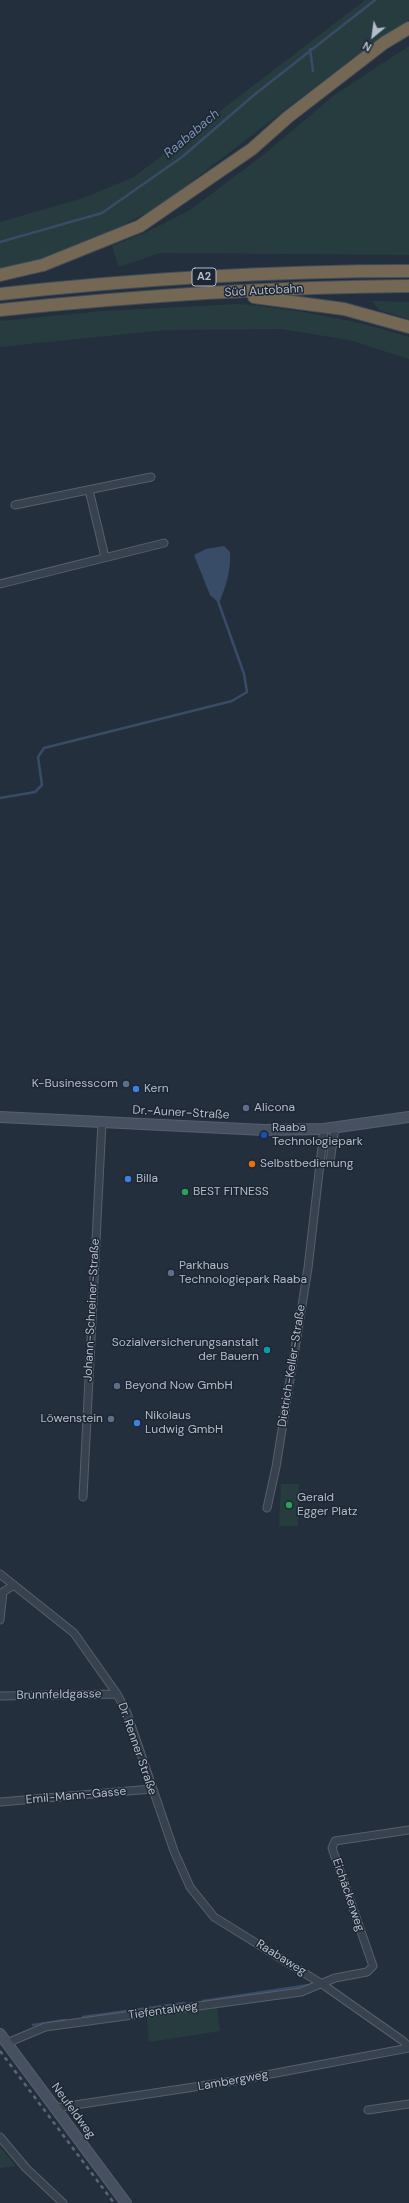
<!DOCTYPE html>
<html>
<head>
<meta charset="utf-8">
<style>
	body { margin:0 }
	#map { position:relative; width:409px; height:2203px; overflow:hidden; background:#242f3e; font-family:"DM Sans",sans-serif }
	canvas { display:block }
	.north { position:absolute; left:353px; top:16px; width:40px; height:40px; -webkit-text-stroke:3px #1d2633; paint-order:stroke; rotate:209deg; font-size:11px; font-weight:700; line-height:16px; text-align:center; color:#b4bcc9 }
	.north::after { content:''; display:block; margin:auto; width:14px; height:18px; background:#b4bcc9; clip-path:polygon(50% 0,100% 100%,50% 72%,0 100%) }
</style>
</head>
<body>
<div id="map">
<canvas width="409" height="2203"></canvas>
<div class="north">N</div>
</div>
<script>
const ctx = document.querySelector('canvas').getContext('2d');
ctx.lineJoin = 'round';
function paint(path, color) { ctx.fillStyle = color; ctx.fill(path, 'evenodd'); }
function trace(path, color, width, dash) { ctx.strokeStyle = color; ctx.lineWidth = width; ctx.lineCap = dash ? 'butt' : 'round'; ctx.setLineDash(dash || []); ctx.stroke(path); }
function write(font, color, halo, rows, align = 'center') {
  ctx.font = font + ' "DM Sans",sans-serif'; ctx.lineWidth = 3; ctx.setLineDash([]); ctx.textBaseline = 'middle'; ctx.strokeStyle = halo; ctx.fillStyle = color; for (const [text, x, y, turn = 0] of rows) {
    ctx.save(); ctx.translate(x, y); ctx.rotate((+turn || 0) * Math.PI / 180); ctx.textAlign = isNaN(turn) ? turn : align; if (halo) ctx.strokeText(text, 0, 0); ctx.fillText(text, 0, 0); ctx.restore();
  }
}
const green = new Path2D(`
	M365,0H409V20L358,54L161,205L119,227L73,246L26,264L0,269V222L83,198L134,177Z
	M409,46V255L160,253L119,267L112,246L147,232L190,210L268,151L333,96Z
	M372,301L409,302V319L379,310Z
	M237,304C296,309 353,319 409,337V359L349,340L281,329L166,330L0,347V321L102,311Z
	M281,1484H299L298,1526H279Z
	M217,2007L220,2031L149,2042L147,2016Z
	M0,2147L16,2166L0,2168Z`);
const water = new Path2D(`
	M224,546L230,552C231,571 226,586 219,603L210,595L194,555L206,549Z`);
const stream = new Path2D(`
	M310,49L313,71
	M0,242L102,213L182,157L254,95L375,0
	M0,798L35,792L42,785L38,757L44,748L232,701L247,692L244,674L218,601
	M203,2001L309,1985
	M83,2017L184,2003
	M33,2025L65,2020`);
const street = new Path2D(`
	M89,490L105,557
	M15,505L151,477
	M0,584L164,543
	M330,1162L335,1127
	M83,1497L102,1122
	M267,1508L276,1467L308,1268L324,1129
	M0,1574L74,1633L117,1694L127,1713L174,1851L190,1887L214,1917L322,1984L403,2041L409,2047
	M0,1620L3,1592L14,1585
	M0,1696L117,1694
	M0,1802L152,1789
	M7,2043L45,2027L301,1992L335,1978L367,1972L373,1966L332,1848L335,1841L409,1830
	M55,2108L234,2081L409,2048
	M368,2110L409,2104
	M0,2137L26,2168L63,2203`);
const secondary = new Path2D(`
	M0,1117L264,1130L324,1129L409,1117
	M0,2034L126,2203`);
const highway = new Path2D(`
	M0,275L43,265L140,226L252,149L288,117L384,43L409,28
	M0,294C136,279 272,271 409,271
	M254,297L344,309L409,327
	M0,310C136,296 273,287 409,286`);
const rail = new Path2D(`
	M0,2051L114,2203`);
const markers = [
	[126,1084,4,"#5c6f8a"],
	[136,1089,4,"#3f7fe0"],
	[246,1108,4,"#5c6f8a"],
	[264,1135,4,"#1a4fb4"],
	[252,1164,4,"#e8710a"],
	[128,1179,4,"#3f7fe0"],
	[185,1192,4,"#2e9e5b"],
	[171,1273,4,"#5c6f8a"],
	[267,1350,4,"#0f9aa8"],
	[117,1386,4,"#5c6f8a"],
	[111,1419,4,"#5c6f8a"],
	[137,1423,4,"#3f7fe0"],
	[289,1505,4,"#2e9e5b"]
];
const shields = [
	[204,277,24]
];
const shieldNames = [
	["A2",204,277]
];
const streetNames = [
	["Süd Autobahn",264,291,-3],
	["Dr.-Auner-Straße",181,1113,3],
	["Johann-Schreiner-Straße",92,1310,-87],
	["Dietrich-Keller-Straße",292,1366,-81],
	["Brunnfeldgasse",59,1695,-1],
	["Dr. Renner Straße",137,1749,71],
	["Emil-Mann-Gasse",76,1796,-5],
	["Eichäckerweg",348,1895,71],
	["Raabaweg",281,1958,32],
	["Tiefentalweg",163,2011,-8],
	["Lambergweg",233,2081,-10],
	["Neufeldweg",73,2111,54]
];
const poiNames = [
	["K-Businesscom",118,1084,"right"],
	["Kern",144,1089],
	["Alicona",254,1108],
	["Raaba",272,1128],
	["Technologiepark",272,1142],
	["Selbstbedienung",260,1164],
	["Billa",136,1179],
	["BEST FITNESS",193,1192],
	["Parkhaus",179,1266],
	["Technologiepark Raaba",179,1280],
	["Sozialversicherungsanstalt",259,1343,"right"],
	["der Bauern",259,1357,"right"],
	["Beyond Now GmbH",125,1386],
	["Nikolaus",145,1416],
	["Ludwig GmbH",145,1430],
	["Löwenstein",103,1419,"right"],
	["Gerald",297,1498],
	["Egger Platz",297,1512]
];
const waterNames = [
	["Raababach",192,134,-40]
];
paint(green, '#263c3f');
paint(water, '#394c67');
trace(stream, '#394c67', 2.5);
trace(street, '#565f6c', 9);
trace(secondary, '#565f6c', 12);
trace(highway, '#434c59', 14);
trace(street, '#38414e', 7);
trace(secondary, '#465061', 10);
trace(highway, '#746855', 12);
trace(rail, '#5a6575', 2.5, [4, 4]);
for (const [x, y, r, color] of markers) { const dot = new Path2D(); dot.arc(x, y, r, 0, 2 * Math.PI); ctx.fillStyle = color; ctx.fill(dot); trace(dot, '#1d2633', 1.5); }
for (const [x, y, w] of shields) { const box = new Path2D(); box.roundRect(x - w / 2, y - 9, w, 18, 3); ctx.fillStyle = '#1d2633'; ctx.fill(box); trace(box, '#b4bcc9', 1); }
write('bold 11px', '#b4bcc9', null, shieldNames);
write('12px', '#b4bcc9', '#1d2633', streetNames);
write('12px', '#b4bcc9', '#1d2633', poiNames, 'left');
write('italic 13px', '#7c92b1', '#1d2633', waterNames);
</script>
</body>
</html>
